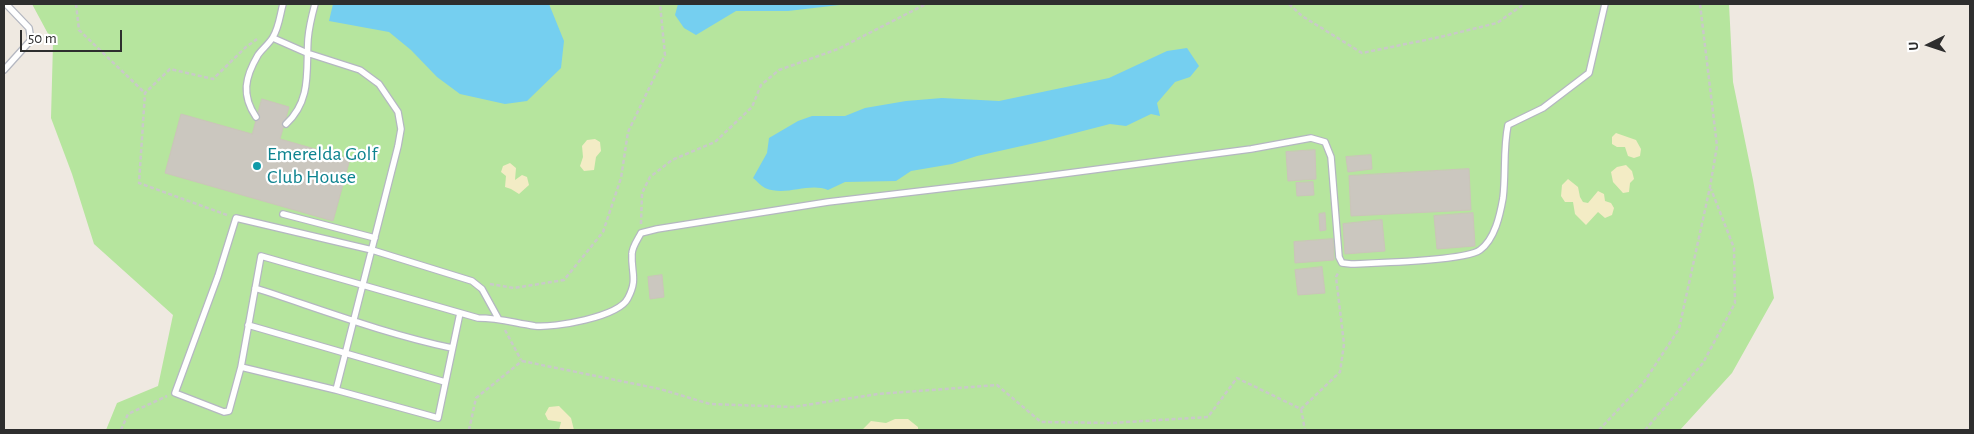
<!DOCTYPE html>
<html>
<head>
<meta charset="utf-8">
<style>
	body { margin:0 }
	#map { position:relative; width:1974px; height:434px; overflow:hidden; background:#efe9e1; font-family:"Alegreya Sans",sans-serif }
	canvas { display:block }
	.frame { position:absolute; inset:0; border:5px solid #2e2e2e; pointer-events:none }
	.north { position:absolute; left:1904px; top:20px; width:50px; height:50px; -webkit-text-stroke:4px #fff; paint-order:stroke; rotate:266deg; font-size:14px; font-weight:700; line-height:20px; text-align:center; color:#2e2e2e }
	.north::after { content:''; display:block; margin:auto; width:18px; height:22px; background:#2e2e2e; clip-path:polygon(50% 0,100% 100%,50% 72%,0 100%) }
	.scale { position:absolute; left:20px; top:30px; width:102px; height:22px; box-sizing:border-box; border:2px solid #2e2e2e; border-top:0; padding-left:6px; font-size:15px; line-height:18px; white-space:nowrap; color:#2e2e2e; -webkit-text-stroke:4px #fff; paint-order:stroke }
</style>
</head>
<body>
<div id="map">
<canvas width="1974" height="434"></canvas>
<div class="frame"></div>
<div class="north">U</div>
<div class="scale">50 m</div>
</div>
<script>
const ctx = document.querySelector('canvas').getContext('2d');
ctx.lineJoin = 'round';
function paint(path, color) { ctx.fillStyle = color; ctx.fill(path, 'evenodd'); }
function trace(path, color, width, dash) { ctx.strokeStyle = color; ctx.lineWidth = width; ctx.lineCap = dash ? 'butt' : 'round'; ctx.setLineDash(dash || []); ctx.stroke(path); }
function write(font, color, halo, rows, align = 'center') {
  ctx.font = font + ' "Alegreya Sans",sans-serif'; ctx.lineWidth = 4.5; ctx.setLineDash([]); ctx.textBaseline = 'middle'; ctx.strokeStyle = halo; ctx.fillStyle = color; for (const [text, x, y, turn = 0] of rows) {
    ctx.save(); ctx.translate(x, y); ctx.rotate((+turn || 0) * Math.PI / 180); ctx.textAlign = isNaN(turn) ? turn : align; if (halo) ctx.strokeText(text, 0, 0); ctx.fillText(text, 0, 0); ctx.restore();
  }
}
const green = new Path2D(`
	M32,4H1729L1733,82L1753,180L1774,298L1732,373L1680,430H106L117,403L158,386L173,315L94,244L72,174L51,118L53,43Z`);
const sand = new Path2D(`
	M1616,133L1636,140L1641,149L1640,156L1634,158L1628,156L1625,147H1617L1612,144V137Z
	M595,139L600,142L601,151L596,157L594,170L584,171L580,166L583,157L582,146L587,140Z
	M510,163L516,168L515,180L522,175L527,177L529,185L519,194L511,189L505,187L506,176L501,172L503,166Z
	M1626,165L1632,171L1634,179L1630,183L1629,192L1623,193L1613,182L1611,172L1617,167Z
	M1568,179L1578,187L1580,197L1583,202L1588,203L1598,191L1604,194L1605,201L1611,203L1614,208L1612,215L1605,218L1598,212L1586,225L1575,214L1573,202H1565L1561,196L1562,185Z
	M559,406L571,418L574,430H559L561,422L548,420L545,414L549,407Z
	M895,419H908L918,427V430H862L871,421L886,423Z`);
const water = new Path2D(`
	M333,4H549L564,41L561,68L527,101L505,104L460,94L437,77L411,50L389,32L329,21Z
	M678,4H848L788,11H736L696,35L684,28L675,15Z
	M1187,48L1199,66L1190,77L1175,82L1157,103L1160,116L1151,114L1126,126L1110,124L1044,141L977,156L952,164L911,171L896,181L845,182L828,190C808,182 786,197 765,188C761,186 757,181 753,178L767,153L769,138L798,121L812,116H845L865,108L906,101L942,98L999,101L1109,78L1167,51Z`);
const building = new Path2D(`
	M262,99L289,107L280,139L350,159L333,221L165,173L181,114L252,134Z
	M1315,150L1316,179L1288,181L1286,152Z
	M1371,155L1372,169L1348,172L1346,157Z
	M1469,169L1471,210L1351,216L1349,176Z
	M1313,182L1314,195L1297,196L1296,183Z
	M1325,213L1326,230L1320,231L1319,214Z
	M1473,213L1475,246L1437,249L1434,216Z
	M1382,220L1385,251L1345,254L1343,224Z
	M1333,239L1334,260L1295,263L1294,242Z
	M1322,267L1325,293L1298,295L1295,270Z
	M662,275L664,297L650,299L648,277Z`);
const path = new Path2D(`
	M76,4L79,30L145,93
	M1289,4L1302,16L1362,53L1440,37L1497,23L1524,4
	M227,215L139,183L145,93L170,69L213,79L246,47L257,39
	M641,224L642,193L650,177L672,160L715,142L752,107L761,85L779,70L838,49L926,4
	M490,284L514,288L564,280L603,232L621,178L628,132L665,55L660,4
	M505,330L521,360
	M522,361L660,389L710,404L793,407L878,394L997,385L1041,422L1112,423L1208,417L1237,378L1301,409
	M1301,409L1340,372L1344,344L1336,277L1339,271
	M1301,409L1305,430
	M121,430L128,414L167,396
	M469,430L476,398L522,361
	M1599,430L1644,382L1679,329L1710,187L1717,146L1700,4
	M1645,430L1703,363L1735,303L1734,248L1711,189`);
const lane = new Path2D(`
	M273,38L307,53L360,70L379,84L398,112L401,129L398,146L336,390
	M4,70L31,40L29,28L6,4
	M256,117C241,95 245,77 258,55C262,49 269,44 273,37C279,27 280,15 283,4
	M286,124C312,100 306,70 308,39C309,27 312,15 315,4
	M283,214L375,238
	M255,288C320,309 385,334 452,348
	M498,318L482,289L472,281L372,250L236,218L218,276L175,393L224,412L229,411L241,367L261,256L478,318C500,318 514,323 535,326C554,328 619,317 628,298C638,279 631,273 632,254C632,247 638,239 641,233L657,229L828,202L1031,178L1251,149L1311,138L1325,142L1331,157L1339,257L1342,263L1351,264C1375,263 1465,261 1480,250C1495,239 1500,215 1503,198C1506,174 1503,149 1508,125L1543,108L1589,73L1605,4
	M248,325L445,382
	M241,367L336,390L438,418L460,313`);
const markers = [
	[257,166,5,"#0f9aa8"]
];
const cultureNames = [
	["Emerelda Golf",267,154],
	["Club House",267,177]
];
paint(green, '#b6e59e');
paint(sand, '#f3ecc5');
paint(water, '#75cff0');
paint(building, '#cbc7bf');
trace(building, '#cbc5ba', 1);
trace(lane, '#b4b7c1', 8);
trace(path, '#c9c9c9', 2.5, [4, 2.5]);
trace(lane, '#fff', 5.5);
for (const [x, y, r, color] of markers) { const dot = new Path2D(); dot.arc(x, y, r, 0, 2 * Math.PI); ctx.fillStyle = color; ctx.fill(dot); trace(dot, '#fff', 2); }
write('20px', '#0d838f', '#fff', cultureNames, 'left');
</script>
</body>
</html>
